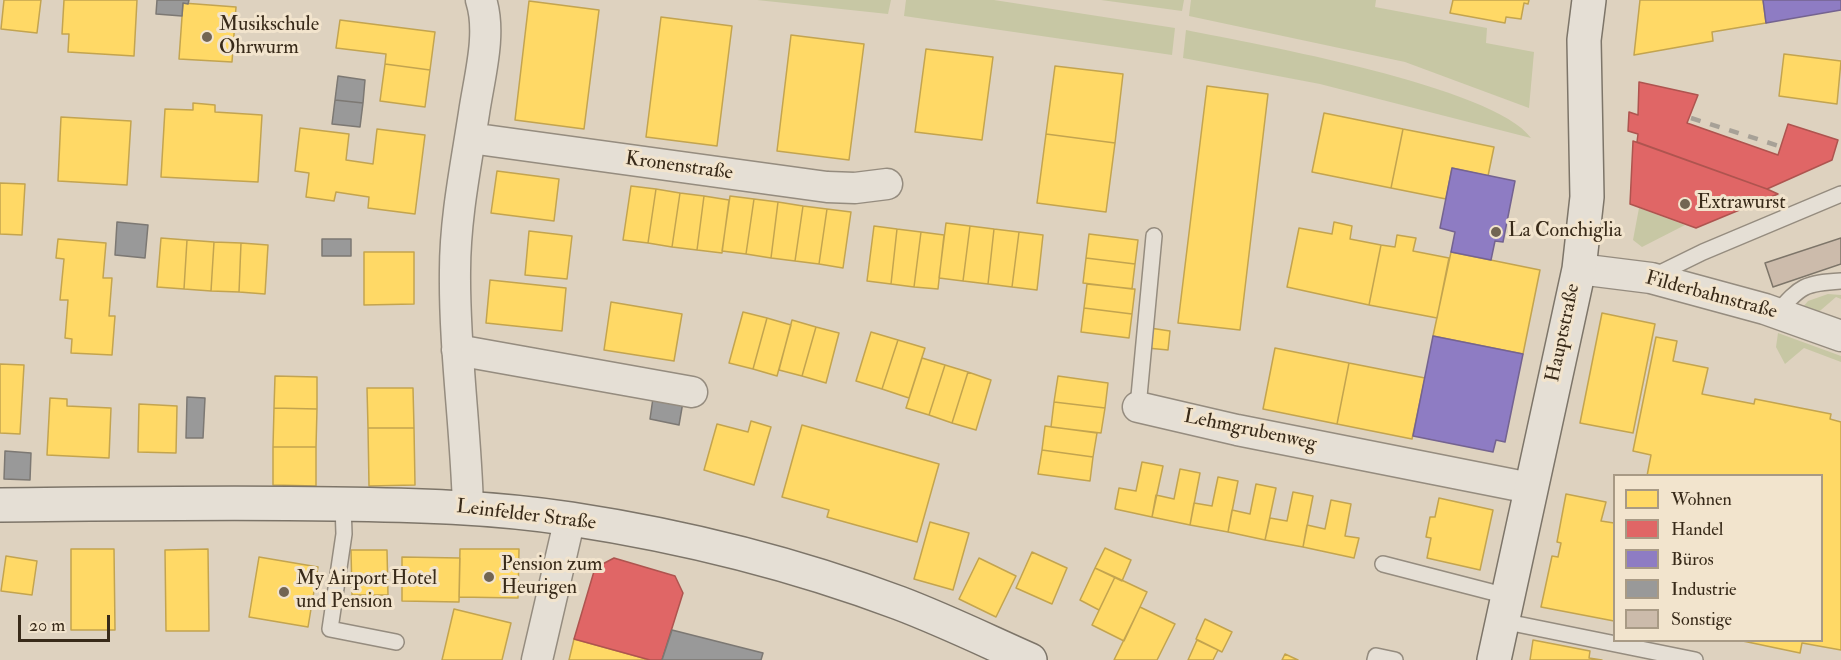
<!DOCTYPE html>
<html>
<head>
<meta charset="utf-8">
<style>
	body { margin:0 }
	#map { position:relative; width:1841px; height:660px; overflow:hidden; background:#ded2bf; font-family:"IM FELL Double Pica",serif }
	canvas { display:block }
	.legend { position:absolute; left:1613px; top:474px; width:210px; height:168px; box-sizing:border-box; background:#f2e4cd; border:2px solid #a89a85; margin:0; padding:8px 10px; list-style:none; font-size:18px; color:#382a19 }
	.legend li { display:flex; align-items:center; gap:12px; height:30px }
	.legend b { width:30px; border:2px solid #a89a85 }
	.scale { position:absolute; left:18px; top:615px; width:92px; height:27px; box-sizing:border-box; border:3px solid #382a19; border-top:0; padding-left:8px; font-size:18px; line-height:21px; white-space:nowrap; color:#382a19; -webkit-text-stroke:4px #f2e4cd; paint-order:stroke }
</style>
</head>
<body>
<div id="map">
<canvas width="1841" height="660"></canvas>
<ul class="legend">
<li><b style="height:16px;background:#ffd966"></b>Wohnen</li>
<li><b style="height:16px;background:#e06666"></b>Handel</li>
<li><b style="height:16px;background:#8e7cc3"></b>Büros</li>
<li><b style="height:16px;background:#999"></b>Industrie</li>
<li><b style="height:16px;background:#ccbbab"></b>Sonstige</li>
</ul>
<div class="scale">20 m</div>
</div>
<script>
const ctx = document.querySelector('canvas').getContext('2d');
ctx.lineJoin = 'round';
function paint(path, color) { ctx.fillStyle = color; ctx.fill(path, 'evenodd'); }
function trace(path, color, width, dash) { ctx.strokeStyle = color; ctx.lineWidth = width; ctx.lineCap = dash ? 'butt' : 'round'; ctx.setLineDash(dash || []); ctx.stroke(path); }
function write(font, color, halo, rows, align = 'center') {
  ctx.font = font + ' "IM FELL Double Pica",serif'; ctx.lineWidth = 6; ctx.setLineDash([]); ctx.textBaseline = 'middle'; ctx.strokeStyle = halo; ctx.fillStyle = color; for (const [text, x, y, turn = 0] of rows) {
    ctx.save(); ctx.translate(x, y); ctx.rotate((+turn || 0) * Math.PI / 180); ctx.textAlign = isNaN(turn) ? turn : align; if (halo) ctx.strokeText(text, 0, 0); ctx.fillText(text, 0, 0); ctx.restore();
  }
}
const green = new Path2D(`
	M757,0H891L888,14Z
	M906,0H994L1175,28L1172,55L904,16Z
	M1101,0H1184L1182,11Z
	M1191,0H1376L1375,7L1487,28L1486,43L1534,52L1529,108L1405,62L1189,16Z
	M1186,30C1255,44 1494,86 1531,138L1320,84L1183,58Z
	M1639,208L1685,225L1642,247L1633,240Z
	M1828,294L1841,295V299L1836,297L1814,316L1803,307L1808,301Z
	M1778,333L1841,356V362L1804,348L1785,364L1776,347Z`);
const homes = new Path2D(`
	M4,0H41L37,33L1,29Z
	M64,0H137L134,56L68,52L69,34H62Z
	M1453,0H1529L1528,4L1524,3L1521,19L1506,17L1505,23L1450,13Z
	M1640,0H1763L1766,23L1712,32L1713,41L1634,55Z
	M529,1L599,10L584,129L515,120Z
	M183,3L236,7L232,62L179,59Z
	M661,17L732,26L717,146L646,137Z
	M340,20L435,32L430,70L385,64L386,54L336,48Z
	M791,35L864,44L849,160L777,151Z
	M926,49L993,57L982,140L915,132Z
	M1784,54L1841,61L1837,104L1779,96Z
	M385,64L430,70L425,107L380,101Z
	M1055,66L1123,74L1115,143L1046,134Z
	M1207,86L1268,94L1240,330L1178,323Z
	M193,103L215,105V112L262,115L258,182L161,177L165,109L193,110Z
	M1324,113L1403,129L1391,188L1312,172Z
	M61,117L131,121L127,185L58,181Z
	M300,128L349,134L346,160L373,164L377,129L425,135L415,214L368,208L369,197L336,192L334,201L306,197L309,173L295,171Z
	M1403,129L1494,147L1488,176L1452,168L1446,199L1391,188Z
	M1046,134L1115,143L1106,212L1037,203Z
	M497,171L559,179L554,221L491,213Z
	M0,183L25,184L22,235L0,234Z
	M631,186L656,189L648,243L623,240Z
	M656,189L680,193L672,247L648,243Z
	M680,193L704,196L697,250L672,247Z
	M704,196L729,200L722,253L697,250Z
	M730,196L754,199L746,254L722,251Z
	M754,199L778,202L771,258L746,254Z
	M778,202L803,206L795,261L771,258Z
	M803,206L827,209L819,264L795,261Z
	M827,209L851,212L843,268L819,264Z
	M1334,222L1352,226L1350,239L1381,245L1369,305L1287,287L1299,228L1332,234Z
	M946,223L970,226L963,281L939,278Z
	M874,226L897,229L891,284L867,281Z
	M970,226L994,229L988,284L963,281Z
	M897,229L921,232L914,287L891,284Z
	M994,229L1019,232L1012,287L988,284Z
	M529,231L572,236L567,279L525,275Z
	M921,232L944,235L938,289L914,287Z
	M1019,232L1043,235L1037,290L1012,287Z
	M1089,234L1138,240L1135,264L1086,258Z
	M1397,235L1416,238L1413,251L1449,258L1437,318L1369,305L1381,245L1395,247Z
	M161,238L187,240L184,289L157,287Z
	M58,239L106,243L103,278H112L109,316H115L112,355L71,353L72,339L65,338L68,300H60L64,259L56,258Z
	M187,240L214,242L211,291L184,289Z
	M214,242L241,243L239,292L211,291Z
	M241,243L268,245L265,294L239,292Z
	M364,252H414V304L364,305Z
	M1451,252L1540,270L1523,354L1433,336Z
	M1086,258L1135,264L1132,289L1083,283Z
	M490,280L566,288L562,331L486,323Z
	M1087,284L1135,289L1132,314L1084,308Z
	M611,302L682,314L674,361L604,350Z
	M1084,308L1132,314L1129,338L1081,332Z
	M743,312L767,318L753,369L729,363Z
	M1602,313L1655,324L1633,433L1580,423Z
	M767,318L791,325L777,376L753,369Z
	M792,320L816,327L802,376L779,370Z
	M816,327L839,333L826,383L802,376Z
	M1150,328L1170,331L1168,350L1147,348Z
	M871,332L898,340L882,389L856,381Z
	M1656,337L1677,341L1673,361L1708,368L1702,394L1754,404L1755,399L1831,414L1830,419L1841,422V650L1802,643L1800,653L1738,640H1822V476H1647L1651,455L1633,451Z
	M898,340L925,348L909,398L882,389Z
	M1275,348L1349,363L1337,424L1263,409Z
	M922,358L945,365L929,415L906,408Z
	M1349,363L1425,378L1412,439L1337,424Z
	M0,364L24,365L20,434L0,433Z
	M945,365L968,372L952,423L929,415Z
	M968,372L991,380L976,430L952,423Z
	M275,376L317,377V409L274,408Z
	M1058,376L1108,383L1105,408L1054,402Z
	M367,388H413L414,428H368Z
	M50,398L67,399V406L111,408L109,458L47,455Z
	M1054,402L1105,408L1101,433L1051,427Z
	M139,404L177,406L176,453L138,452Z
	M274,408L317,409L316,447H273Z
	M751,421L771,427L754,485L704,470L717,424L748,432Z
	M802,425L939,464L917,542L827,517L829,510L782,497Z
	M1045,426L1097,433L1093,457L1042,450Z
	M368,428H414L415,485L369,486Z
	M273,447H316V486L273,485Z
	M1042,450L1093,457L1090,481L1038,474Z
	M1142,462L1163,466L1152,517L1115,509L1119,488L1136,491Z
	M1180,469L1200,473L1190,525L1152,517L1156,495L1174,499Z
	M1218,477L1238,481L1228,532L1190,525L1194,503L1212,506Z
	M1256,484L1276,488L1265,540L1228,532L1232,510L1250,514Z
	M1293,492L1313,496L1303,547L1265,540L1270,518L1287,521Z
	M1566,494L1606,502L1601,521L1614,523V621L1541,607L1552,556L1558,557L1561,543L1557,542Z
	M1439,498L1493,510L1480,570L1427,558L1431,538L1426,537L1430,517H1435Z
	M1331,500L1351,504L1345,536L1359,538L1354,558L1303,547L1307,525L1325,529Z
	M930,522L969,533L953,590L914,579Z
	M1105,548L1131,560L1122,581L1095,568Z
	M71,549H114L115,630H71Z
	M208,549L209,631H166L165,550Z
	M460,549H519L518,598L459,597Z
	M351,550H387L388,595H352Z
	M1032,552L1067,568L1052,604L1016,588Z
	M6,556L37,561L32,595L1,591Z
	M259,557L318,567L308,627L249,617Z
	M402,557L460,558L459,602L402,601Z
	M979,558L1016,576L996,617L959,599Z
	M1095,568L1115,577L1099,610L1080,600Z
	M1115,577L1147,592L1124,641L1092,625Z
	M1140,607L1175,624L1157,660H1114Z
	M454,609L511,623L502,660H442Z
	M1205,619L1232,632L1222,652L1196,639Z
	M574,639L650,660H569Z
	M1197,640L1218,650L1213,660H1188Z
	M1533,640L1590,651L1589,658L1602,660H1530Z
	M1285,654L1298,660H1282Z`);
const shops = new Path2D(`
	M1639,82L1698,95L1687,123L1778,155L1788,124L1838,140L1832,160L1767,189L1637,142L1638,134L1628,131L1629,112L1638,115Z
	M1633,141L1767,189L1778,194L1696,228L1630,204Z
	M614,558L675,576L683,593L662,660H650L574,639L595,568Z`);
const offices = new Path2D(`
	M1763,0H1841V10L1766,23Z
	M1452,168L1515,181L1503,242L1495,241L1491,260L1451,252L1455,232L1440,228Z
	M1433,336L1523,354L1505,442L1496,440L1493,452L1413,436Z`);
const industry = new Path2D(`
	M157,0H189L188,4L183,3L182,16L156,14Z
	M338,76L365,80L363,103L335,100Z
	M335,100L363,103L360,127L332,124Z
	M117,222L148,225L145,258L115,255Z
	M322,239H351V256H322Z
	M654,391L684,396L679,425L650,419Z
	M187,397L205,398L203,438H186Z
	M5,451L31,453L30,480L4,479Z
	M672,630L763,653L761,660H662Z`);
const building = new Path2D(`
	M1841,238V264L1773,287L1765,263Z`);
const service = new Path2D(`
	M1654,276L1703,252L1841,194
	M1777,313C1800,286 1805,283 1841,281
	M1138,407L1154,236
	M343,504L344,534L330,629L396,642
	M1383,564L1507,596
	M1502,621L1695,660
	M1375,660L1376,656L1395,660`);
const minor = new Path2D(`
	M470,138L827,187L855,188L887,184
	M1579,269L1651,278L1765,309L1841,336
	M457,350L692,392
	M1138,407L1237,430L1530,488
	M468,508C466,429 454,350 455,271C455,218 466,165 474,113C479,78 492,34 481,0
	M537,660L570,518`);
const secondary = new Path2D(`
	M0,505C111,504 222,502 334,504C413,505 493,507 571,519C682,536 795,564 899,603C944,620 987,641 1030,660
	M1494,660L1579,269L1587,197L1584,40L1589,0`);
const rail = new Path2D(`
	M1691,118L1779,146`);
const markers = [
	[207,37,6,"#726553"],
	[1685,204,6,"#726553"],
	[1496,232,6,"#726553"],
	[489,577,6,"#726553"],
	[284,592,6,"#726553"]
];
const poiNames = [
	["Musikschule",219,26],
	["Ohrwurm",219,49],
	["Extrawurst",1697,204],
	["La Conchiglia",1508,232],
	["Pension zum",501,566],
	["Heurigen",501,589],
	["My Airport Hotel",296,580],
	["und Pension",296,603]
];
const streetNames = [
	["Kronenstraße",679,167,8],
	["Filderbahnstraße",1711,296,15],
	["Hauptstraße",1564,333,-78],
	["Lehmgrubenweg",1250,431,12],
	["Leinfelder Straße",526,516,7]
];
paint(green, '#c7c7a4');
paint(homes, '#ffd966');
trace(homes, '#c3a44f', 1.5);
paint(shops, '#e06666');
trace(shops, '#ae544f', 1.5);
paint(offices, '#8e7cc3');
trace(offices, '#746390', 1.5);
paint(industry, '#999');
trace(industry, '#7c7873', 1.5);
paint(building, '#ccbbab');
trace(building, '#7d7569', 1.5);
trace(service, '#958c7f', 18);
trace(minor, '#958c7f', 33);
trace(secondary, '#7d7569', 36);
trace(service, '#e5dfd5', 15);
trace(minor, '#e5dfd5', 30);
trace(secondary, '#e5dfd5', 33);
trace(rail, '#a7a197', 4.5, [10, 10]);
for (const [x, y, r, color] of markers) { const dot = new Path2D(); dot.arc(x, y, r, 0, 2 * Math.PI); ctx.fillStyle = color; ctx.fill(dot); trace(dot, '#f2e4cd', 2); }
write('20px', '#382a19', '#f2e4cd', poiNames, 'left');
write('20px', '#382a19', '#f2e4cd', streetNames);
</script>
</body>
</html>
